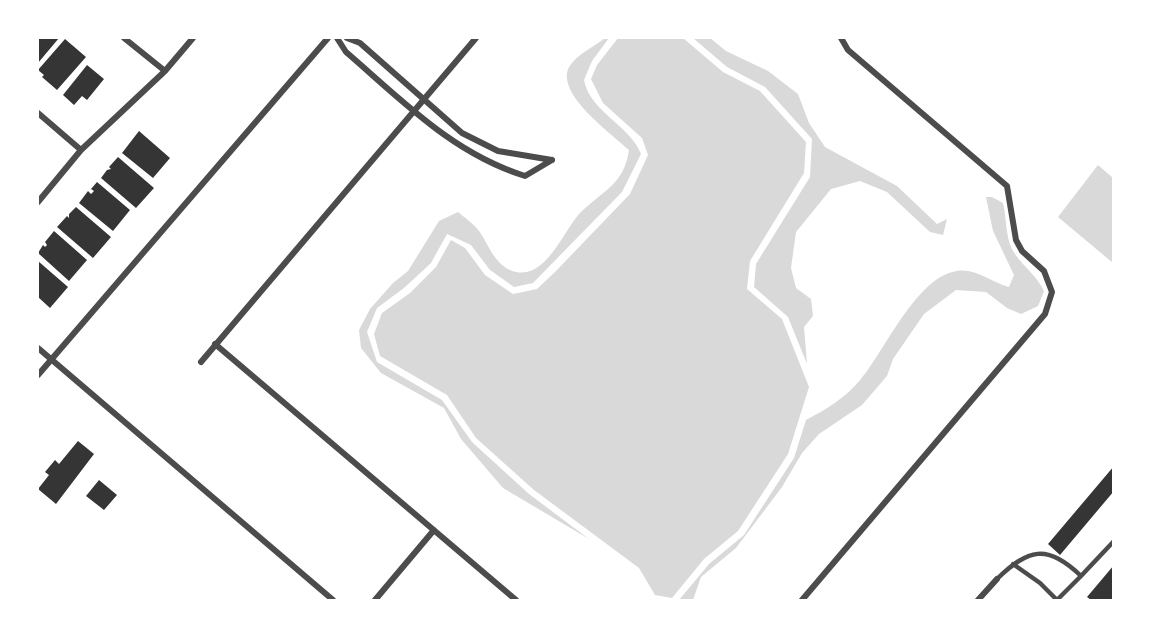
<!DOCTYPE html>
<html>
<head>
<meta charset="utf-8">
<style>
	body { margin:0 }
	#map { position:relative; width:1151px; height:638px; overflow:hidden; background:#fff; font-family:"Alegreya Sans",sans-serif }
	canvas { display:block }
	.frame { position:absolute; inset:0; border:39px solid #fff; pointer-events:none }
</style>
</head>
<body>
<div id="map">
<canvas width="1151" height="638"></canvas>
<div class="frame"></div>
</div>
<script>
const ctx = document.querySelector('canvas').getContext('2d');
ctx.lineJoin = 'round';
function paint(path, color) { ctx.fillStyle = color; ctx.fill(path, 'evenodd'); }
function trace(path, color, width, dash) { ctx.strokeStyle = color; ctx.lineWidth = width; ctx.lineCap = dash ? 'butt' : 'round'; ctx.setLineDash(dash || []); ctx.stroke(path); }
const water = new Path2D(`
	M605,38H609L592,61L584,80C590,112 630,125 641,154L622,192L533,283L514,287L490,270L471,245L447,234L431,263L404,288L377,308L367,332L377,362L442,400L472,442L529,494L589,539L503,488L461,439L444,408L381,373L361,348L359,330L370,309L393,283L408,271L439,221L458,212C465,218 474,224 479,231C488,243 493,262 510,270C544,285 563,231 580,213C603,190 624,185 629,150C612,134 555,94 569,67C577,54 594,47 605,38Z
	M618,38H683L723,72L760,91L806,142L804,173L750,261L747,289L782,319L809,387L788,454L738,531L704,559L672,598L655,595L639,568L534,490L476,438L447,395L380,356L374,334L382,313L410,293L436,267L451,240L465,248L485,275L513,294L537,289L555,272L630,194L648,155L642,138L603,103L591,79L597,65Z
	M693,38H710L726,51L768,71L798,94L809,123L825,147L897,186L937,224L947,219L943,235L930,232L887,192L860,181L831,189L796,232L791,268L796,288L811,299L813,316L804,327L807,364L788,317L754,287L756,264L810,177L812,139L765,87L727,67Z
	M1098,165L1113,178V263L1058,217Z
	M986,197H992L1003,203C1007,219 1005,240 1015,254C1024,267 1037,276 1044,291L1038,306L1021,314L1007,308L986,292L956,290L924,314L893,359L887,376L862,405L819,434L802,453L782,487L736,548L701,577L693,600H679L709,564L744,535L794,458L806,420C827,409 845,398 861,379C884,352 917,276 957,271C976,268 992,283 1009,287L1014,275L993,231Z`);
const building = new Path2D(`
	M38,38H59L38,63Z
	M65,39L86,57L57,90L42,77L44,75L38,70Z
	M87,65L104,79L87,100L82,96L74,105L63,95Z
	M139,131L170,158L153,178L122,153Z
	M118,157L154,188L136,208L101,178L107,170L111,169L109,167Z
	M97,182L130,210L113,231L79,203L88,191L91,194L94,191L91,189Z
	M76,207L111,237L93,258L57,227L67,216L69,218V214Z
	M54,231L87,260L69,281L38,253L43,245L45,247L47,245L45,242Z
	M38,261L68,287L50,308L38,297Z
	M78,441L94,454L56,504L38,489L49,475L45,472L55,460L59,464Z
	M1114,466V491L1060,555L1048,544Z
	M99,480L117,495L104,510L86,496Z
	M1114,565V600H1091L1087,597Z`);
const service = new Path2D(`
	M1013,564L1040,583L1057,600
	M1081,576L1114,541
	M997,579C1028,549 1047,543 1081,576L1057,600`);
const minor = new Path2D(`
	M124,38L165,71
	M337,38L346,52C403,101 452,153 525,176L552,160
	M347,38L360,43L462,133L498,151L552,160
	M38,113L81,150
	M38,202L81,150L165,71L193,38
	M215,344L516,600
	M38,348L333,600
	M201,362L476,38
	M38,375L328,38
	M375,600L434,530
	M802,600L1045,314L1052,292L1044,271L1022,251L1016,240L1007,186L848,50L841,38
	M978,600L997,579`);
paint(water, '#d9d9d9');
paint(building, '#353535');
trace(service, '#4c4c4c', 4.5);
trace(minor, '#4c4c4c', 6);
</script>
</body>
</html>
